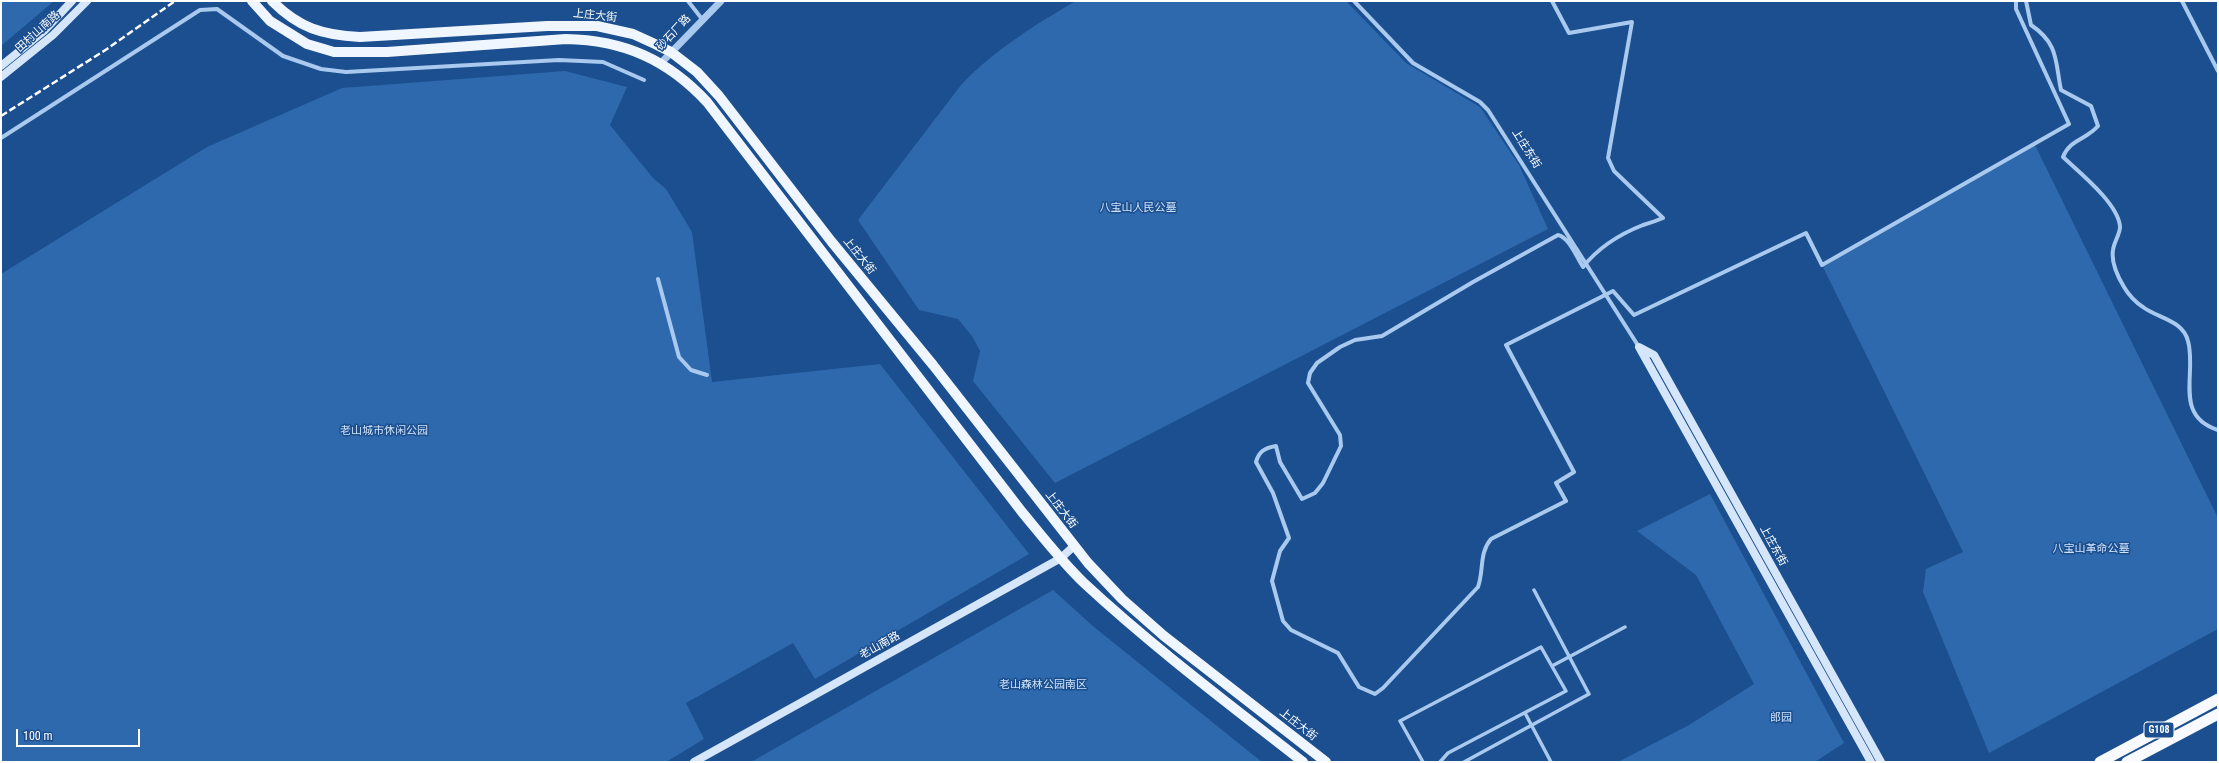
<!DOCTYPE html>
<html>
<head>
<meta charset="utf-8">
<style>
	body { margin:0 }
	#map { position:relative; width:2219px; height:763px; overflow:hidden; background:#1b4f8f; font-family:"Roboto Condensed",sans-serif }
	canvas { display:block }
	.frame { position:absolute; inset:0; border:2px solid #fff; pointer-events:none }
	.scale { position:absolute; left:16px; top:729px; width:124px; height:18px; box-sizing:border-box; border:2px solid #fff; border-top:0; padding-left:5px; font-size:12px; line-height:14px; white-space:nowrap; color:#fff; -webkit-text-stroke:3px #1b4f8f; paint-order:stroke }
</style>
</head>
<body>
<div id="map">
<canvas width="2219" height="763"></canvas>
<div class="frame"></div>
<div class="scale">100 m</div>
</div>
<script>
const ctx = document.querySelector('canvas').getContext('2d');
ctx.lineJoin = 'round';
function paint(path, color) { ctx.fillStyle = color; ctx.fill(path, 'evenodd'); }
function trace(path, color, width, dash) { ctx.strokeStyle = color; ctx.lineWidth = width; ctx.lineCap = dash ? 'butt' : 'round'; ctx.setLineDash(dash || []); ctx.stroke(path); }
function write(font, color, halo, rows, align = 'center') {
  ctx.font = font + ' "Roboto Condensed","Noto Sans SC",sans-serif'; ctx.lineWidth = 3; ctx.setLineDash([]); ctx.textBaseline = 'middle'; ctx.strokeStyle = halo; ctx.fillStyle = color; for (const [text, x, y, turn = 0] of rows) {
    ctx.save(); ctx.translate(x, y); ctx.rotate((+turn || 0) * Math.PI / 180); ctx.textAlign = isNaN(turn) ? turn : align; if (halo) ctx.strokeText(text, 0, 0); ctx.fillText(text, 0, 0); ctx.restore();
  }
}
const green = new Path2D(`
	M1,1H54L1,46Z
	M1076,1H1346L1406,63L1480,107L1519,165L1548,229L1055,483L973,381L980,351L972,336L958,319L919,310L858,220L961,85C993,51 1036,24 1076,1Z
	M565,71L627,87L610,125L653,178L666,189L692,232L712,382L880,364L1029,554L815,679L793,643L686,703L704,739L666,762H1V274L207,147L342,88Z
	M2034,143L2218,518V629L1989,753L1923,592L1926,569L1963,552L1822,265Z
	M1710,494L1844,743L1815,762H1618L1689,725L1754,684L1696,575L1637,531Z
	M1053,590L1094,627L1262,762H751Z`);
const pedestrian = new Path2D(`
	M1552,666L1625,627
	M1525,713L1551,762
	M1423,762L1400,721L1541,647L1566,691L1448,753L1440,762
	M1464,762L1589,694L1534,590`);
const minor = new Path2D(`
	M688,1L702,19
	M1354,1L1413,63L1480,102L1488,110L1639,347
	M1552,1L1569,33L1632,22L1608,158L1614,171L1663,218C1656,221 1650,223 1643,225C1620,234 1598,248 1583,267C1577,258 1569,237 1558,235L1473,282L1382,336L1355,340L1340,347L1317,363L1310,373L1308,383L1340,435L1341,446L1323,483L1315,493L1302,499L1280,462L1276,446C1265,448 1259,451 1256,462L1273,493L1289,538L1280,551L1272,581L1283,621L1291,630L1338,653L1359,687L1375,694L1383,688L1478,587C1484,570 1479,553 1491,539L1566,501L1556,483L1574,472L1506,345L1613,291L1634,315L1806,233L1822,265L2069,124L2016,9V1
	M2026,1L2031,25C2059,44 2055,61 2061,90L2091,106L2098,126C2086,140 2070,139 2063,157C2079,172 2119,204 2120,227C2120,234 2114,242 2113,250C2111,262 2118,277 2124,287C2128,294 2136,303 2143,307C2157,318 2183,320 2188,341C2197,373 2173,416 2218,430
	M2182,1L2218,71
	M1,138L200,10L217,9L283,56L321,69L346,72L559,60L603,62L644,80
	M658,279L679,357L691,370L707,375`);
const tertiary = new Path2D(`
	M660,64L721,1`);
const secondary = new Path2D(`
	M1,66L44,31L72,1
	M1,77L53,35L87,1
	M694,762L1061,558L1074,546
	M1871,762L1639,347L1654,355L1881,762`);
const primary = new Path2D(`
	M252,1L270,21L307,44L334,52H387L566,39C624,40 668,60 707,102L1022,512C1042,536 1061,561 1084,583C1153,647 1229,704 1303,762
	M272,1C299,28 322,35 360,37L547,26H597L633,34L655,44L671,52L697,72L719,96L831,241L933,365L1088,563L1122,599L1164,636L1326,762`);
const trunk = new Path2D(`
	M2100,762L2218,699
	M2127,762L2218,714`);
const rail = new Path2D(`
	M1,116L107,49L175,1`);
const shields = [
	[2159,730,30]
];
const shieldNames = [
	["G108",2159,730]
];
const streetNames = [
	["上庄大街",595,16,6],
	["田村山南路",38,32,-42],
	["砂石厂路",674,33,-47],
	["上庄东街",1526,149,58],
	["上庄大街",859,256,51],
	["上庄大街",1061,510,52],
	["上庄东街",1773,546,61],
	["老山南路",880,646,-29],
	["上庄大街",1298,725,38]
];
const parkNames = [
	["八宝山人民公墓",1138,208],
	["老山城市休闲公园",384,431],
	["八宝山革命公墓",2091,549],
	["老山森林公园南区",1043,685],
	["郎园",1781,718]
];
paint(green, '#2e69ad');
trace(pedestrian, '#a9c9ee', 3.5);
trace(minor, '#a9c9ee', 4);
trace(tertiary, '#a9c9ee', 7);
trace(secondary, '#d6e6fa', 8);
trace(primary, '#f0f6ff', 10);
trace(trunk, '#f8faff', 11);
trace(rail, '#fff', 2.5, [7, 3]);
for (const [x, y, w] of shields) { const box = new Path2D(); box.roundRect(x - w / 2, y - 8, w, 16, 3); ctx.fillStyle = '#1b4f8f'; ctx.fill(box); trace(box, '#fff', 1); }
write('bold 10px', '#fff', null, shieldNames);
write('11px', '#fff', '#1b4f8f', streetNames);
write('11px', '#cfe3fa', '#1b4f8f', parkNames);
</script>
</body>
</html>
